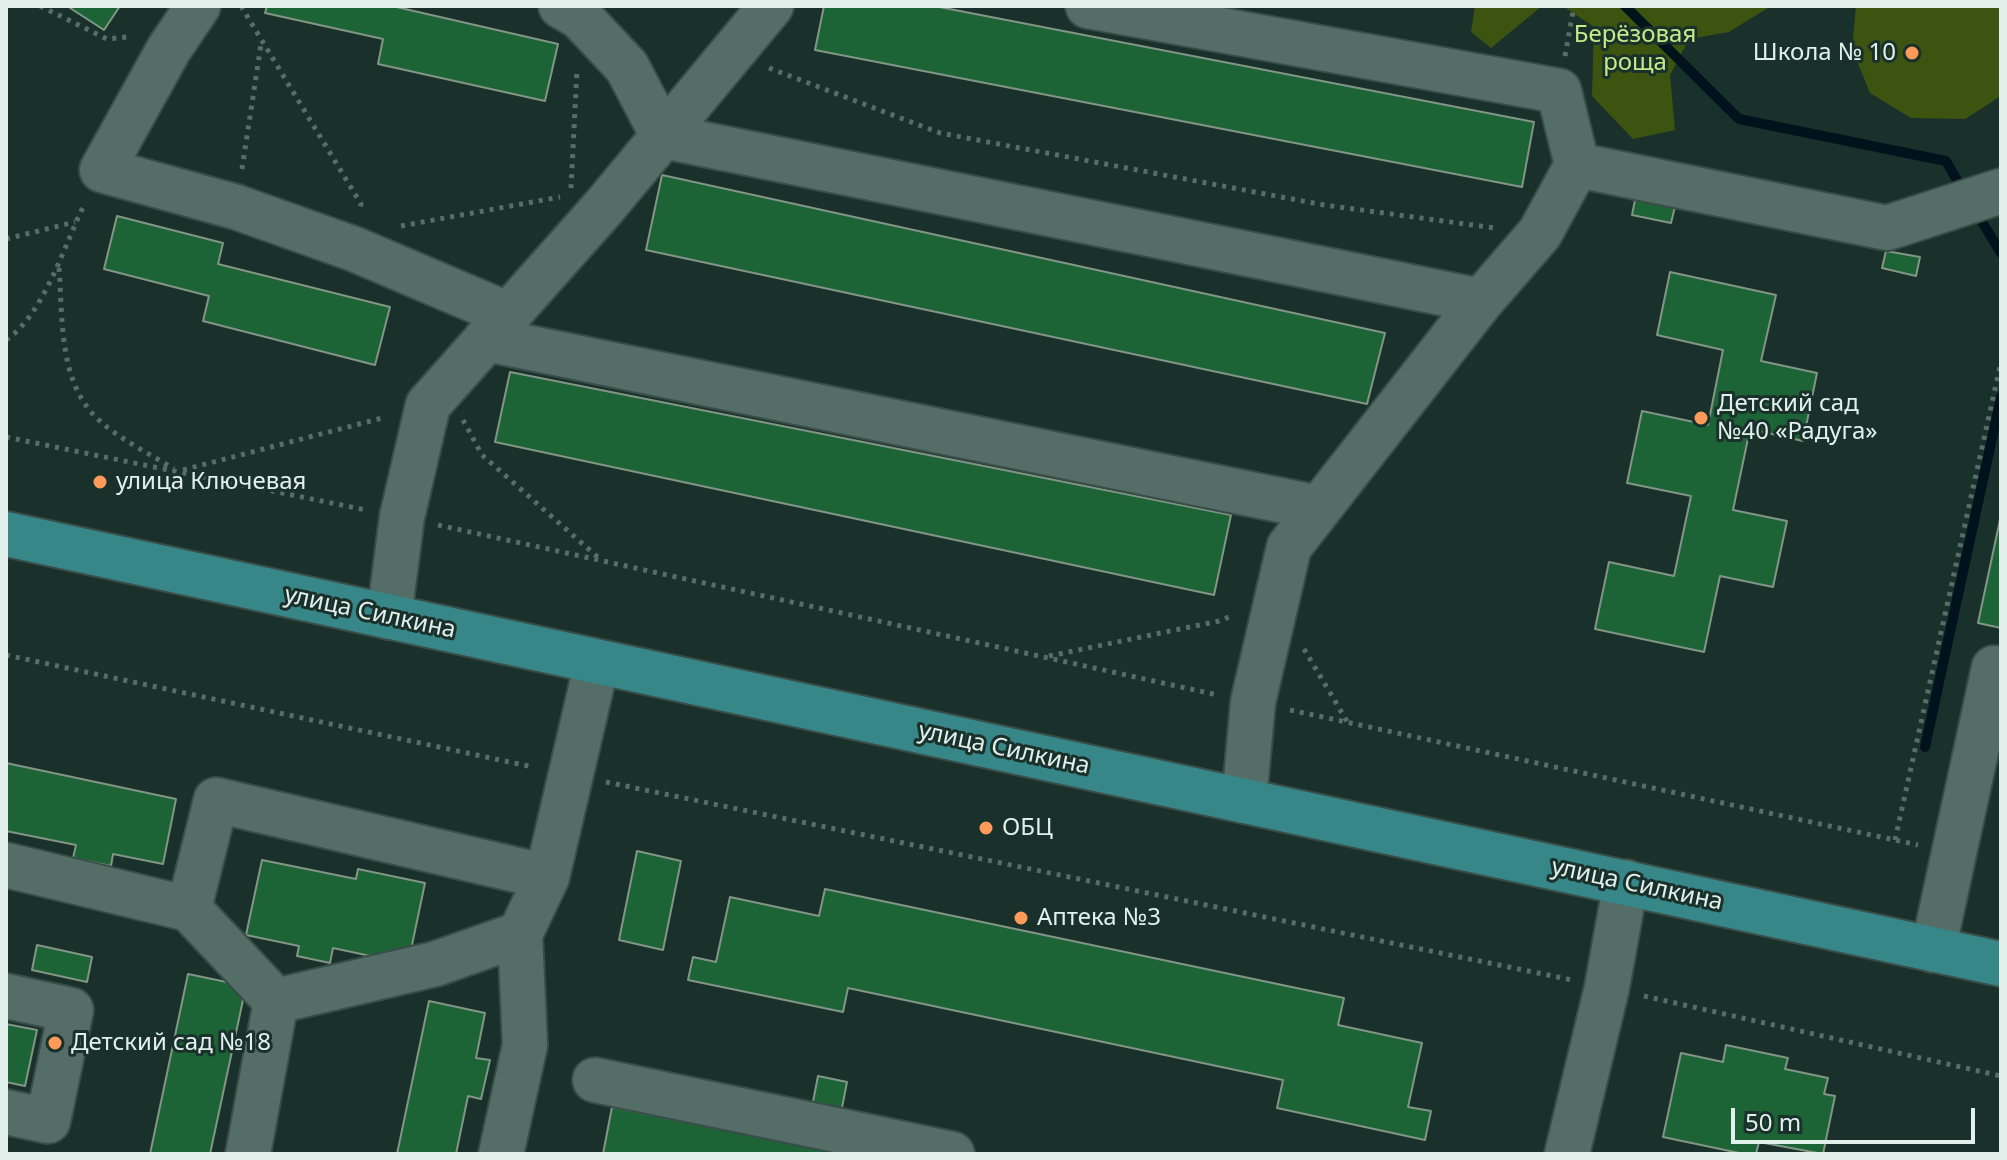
<!DOCTYPE html>
<html>
<head>
<meta charset="utf-8">
<style>
	body { margin:0 }
	#map { position:relative; width:2007px; height:1160px; overflow:hidden; background:#1a312b; font-family:"Noto Sans",sans-serif }
	canvas { display:block }
	.frame { position:absolute; inset:0; border:8px solid #e2f0ec; pointer-events:none }
	.scale { position:absolute; left:1731px; top:1108px; width:244px; height:36px; box-sizing:border-box; border:4px solid #e2f0ec; border-top:0; padding-left:10px; font-size:24px; line-height:28px; white-space:nowrap; color:#e2f0ec; -webkit-text-stroke:6px #1a312b; paint-order:stroke }
</style>
</head>
<body>
<div id="map">
<canvas width="2007" height="1160"></canvas>
<div class="frame"></div>
<div class="scale">50 m</div>
</div>
<script>
const ctx = document.querySelector('canvas').getContext('2d');
ctx.lineJoin = 'round';
function paint(path, color) { ctx.fillStyle = color; ctx.fill(path, 'evenodd'); }
function trace(path, color, width, dash) { ctx.strokeStyle = color; ctx.lineWidth = width; ctx.lineCap = dash ? 'butt' : 'round'; ctx.setLineDash(dash || []); ctx.stroke(path); }
function write(font, color, halo, rows, align = 'center') {
  ctx.font = font + ' "Noto Sans",sans-serif'; ctx.lineWidth = 6; ctx.setLineDash([]); ctx.textBaseline = 'middle'; ctx.strokeStyle = halo; ctx.fillStyle = color; for (const [text, x, y, turn = 0] of rows) {
    ctx.save(); ctx.translate(x, y); ctx.rotate((+turn || 0) * Math.PI / 180); ctx.textAlign = isNaN(turn) ? turn : align; if (halo) ctx.strokeText(text, 0, 0); ctx.fillText(text, 0, 0); ctx.restore();
  }
}
const green = new Path2D(`
	M1475,6H1542L1491,48L1471,32Z
	M1563,6H1771L1729,32L1689,39L1670,75L1675,130L1633,139L1592,96L1594,27Z
	M1856,6H2001V96L1965,119L1911,118L1870,93L1852,49Z`);
const stream = new Path2D(`
	M1625,6L1739,119L1946,161L1961,187
	M1979,217L2001,253
	M1925,747L2001,397`);
const building = new Path2D(`
	M67,6H120L104,30Z
	M267,6H392L558,44L545,101L378,64L383,39L265,13Z
	M824,6H934L1534,122L1522,187L815,50Z
	M662,175L1385,333L1367,404L646,250Z
	M1638,185L1678,194L1671,223L1632,215Z
	M117,216L223,243L218,264L390,307L375,365L203,321L209,296L104,269Z
	M1886,251L1920,257L1916,276L1882,268Z
	M1670,272L1776,295L1761,361L1817,373L1803,441L1750,429L1733,510L1787,521L1773,587L1720,576L1704,652L1595,629L1609,562L1674,576L1691,496L1627,483L1642,411L1708,425L1723,350L1657,335Z
	M510,372L1231,515L1214,595L495,442Z
	M2001,515V628L1978,623Z
	M6,763L176,799L163,864L113,854L111,866L73,858L76,845L6,831Z
	M637,851L681,861L663,950L619,940Z
	M262,860L356,879L358,869L425,883L408,964L333,948L330,963L297,956L299,946L246,935Z
	M825,889L1344,998L1338,1025L1422,1043L1408,1107L1431,1111L1425,1140L1277,1108L1283,1080L848,988L843,1012L688,980L693,957L716,962L730,897L819,916Z
	M37,945L92,957L87,982L32,970Z
	M188,974L246,986L210,1154H150Z
	M429,1001L485,1013L476,1058L490,1060L481,1099L468,1096L456,1154H397Z
	M6,1024L37,1030L25,1086L6,1082Z
	M1726,1045L1788,1058L1785,1069L1828,1078L1824,1094L1835,1096L1823,1154L1759,1142L1756,1154H1744L1663,1137L1681,1053L1723,1062Z
	M818,1076L847,1082L841,1113L812,1107Z
	M612,1107L847,1154H603Z`);
const path = new Path2D(`
	M40,6L107,39L127,37
	M241,6L361,204L359,211
	M1565,56L1574,6
	M769,68L940,133L1324,205L1495,228
	M242,169L261,44
	M571,188L577,70
	M401,226L560,197
	M6,239L75,222
	M59,268C63,319 58,384 100,421C121,440 150,454 174,469
	M6,340C44,315 65,243 85,203
	M463,420L482,455L601,560
	M6,437L366,510
	M183,470L386,417
	M438,525L1218,695
	M1304,649L1348,723
	M6,655L533,767
	M1049,656L1219,621L1234,615
	M1290,710L1918,845
	M606,782L1572,980
	M1895,840L2001,362
	M1644,996L2001,1076`);
const minor = new Path2D(`
	M198,6L169,49L102,170L236,207L354,249L509,315
	M561,6L580,17L627,67L663,136L1481,301
	M1088,6L1559,91L1577,165L1540,233L1481,301L1289,547L1253,702L1244,801
	M1577,165L1887,228L2001,191
	M486,339L1319,508
	M389,617L402,517L428,405L604,207L771,6
	M6,865L189,909L276,1001
	M189,909L216,800L547,877
	M1933,950L1994,668L2001,669
	M6,996L71,1010L48,1121L6,1112
	M595,1080L952,1154
	M248,1154L276,1001L435,964L520,934
	M501,1154L525,1045L520,934L547,877L597,662
	M1567,1154L1607,987L1626,882`);
const major = new Path2D(`
	M6,534L2001,964`);
const markers = [
	[1912,53,8,"#fe9b59"],
	[1701,418,8,"#fe9b59"],
	[100,482,8,"#fe9b59"],
	[986,828,8,"#fe9b59"],
	[1021,918,8,"#fe9b59"],
	[55,1043,8,"#fe9b59"]
];
const parkNames = [
	["Берёзовая",1635,35],
	["роща",1635,63]
];
const poiNames = [
	["Школа № 10",1896,53,"right"],
	["Детский сад",1717,404],
	["№40 «Радуга»",1717,432],
	["улица Ключевая",116,482],
	["ОБЦ",1002,828],
	["Аптека №3",1037,918],
	["Детский сад №18",71,1043]
];
const streetNames = [
	["улица Силкина",370,613,12],
	["улица Силкина",1004,749,12],
	["улица Силкина",1637,885,12]
];
paint(green, '#3d5411');
trace(stream, '#00131d', 10);
paint(building, '#1c6336');
trace(building, '#829586', 2);
trace(minor, '#394d48', 48);
trace(major, '#394d48', 48);
trace(path, '#596d68', 5, [4, 6]);
trace(minor, '#546d66', 44);
trace(major, '#378688', 44);
for (const [x, y, r, color] of markers) { const dot = new Path2D(); dot.arc(x, y, r, 0, 2 * Math.PI); ctx.fillStyle = color; ctx.fill(dot); trace(dot, '#1a312b', 3); }
write('24px', '#c3eb8a', '#1a312b', parkNames);
write('24px', '#e2f0ec', '#1a312b', poiNames, 'left');
write('24px', '#e2f0ec', '#1a312b', streetNames);
</script>
</body>
</html>
